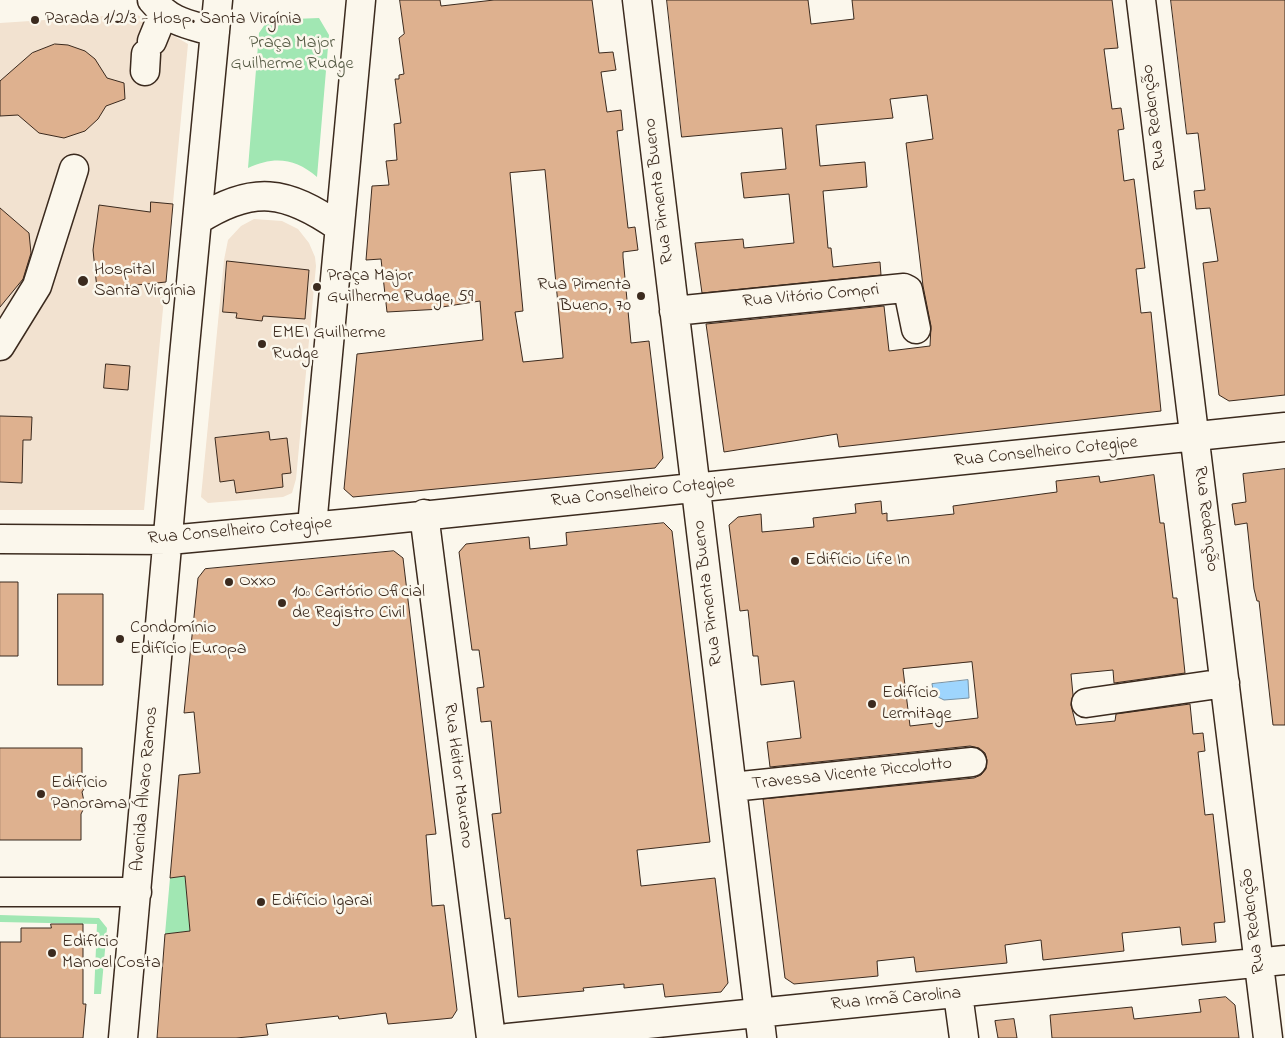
<!DOCTYPE html>
<html>
<head>
<meta charset="utf-8">
<style>
	body { margin:0 }
	canvas { display:block; background:#fbf7ec }
</style>
</head>
<body>
<canvas width="1285" height="1038"></canvas>
<script>
const ctx = document.querySelector('canvas').getContext('2d');
ctx.lineJoin = 'round';
function paint(path, color) { ctx.fillStyle = color; ctx.fill(path, 'evenodd'); }
function trace(path, color, width, dash) { ctx.strokeStyle = color; ctx.lineWidth = width; ctx.lineCap = dash ? 'butt' : 'round'; ctx.setLineDash(dash || []); ctx.stroke(path); }
function write(font, color, halo, rows, align = 'center') {
  ctx.font = font + ' "Indie Flower",sans-serif'; ctx.lineWidth = 5; ctx.setLineDash([]); ctx.textBaseline = 'middle'; ctx.strokeStyle = halo; ctx.fillStyle = color; for (const [text, x, y, turn = 0] of rows) {
    ctx.save(); ctx.translate(x, y); ctx.rotate((+turn || 0) * Math.PI / 180); ctx.textAlign = isNaN(turn) ? turn : align; if (halo) ctx.strokeText(text, 0, 0); ctx.fillText(text, 0, 0); ctx.restore();
  }
}
const built = new Path2D(`
	M136,14L188,44L144,510H0V23Z
	M254,219L282,221L298,229L309,243L315,257L316,266L296,479L292,493L283,497L208,503L201,497L224,260L228,240L241,226Z`);
const green = new Path2D(`
	M319,18L329,35L317,177C295,158 274,156 248,168L259,33L268,20Z
	M185,876L190,931L165,934L170,878Z
	M0,915L99,918L107,928L101,994H94L97,924L0,922Z`);
const water = new Path2D(`
	M968,680L969,698L944,700L934,695L932,684Z`);
const building = new Path2D(`
	M400,0H440L441,6L494,0H592L599,53L613,52L616,70L601,72L607,112L621,110L623,130L617,131L628,228L635,227L638,250L623,252V257L631,343L649,341L663,458L655,468L353,497L344,489L357,354L483,340L480,301L442,307V309L387,312L381,259L366,260L372,186L389,185L386,161L397,160L394,124L401,123L395,79H399V75L404,74L399,38L404,34ZM545,170L563,356V358L523,362L515,312L523,311L510,173Z
	M667,0H808L811,24L854,19L852,0H1112L1118,48L1104,49L1112,109L1121,108L1124,129L1118,130L1124,181L1134,179L1145,268L1136,269L1141,313L1151,312L1161,411L839,447L837,434L724,452L706,324L884,306L889,351L930,346L931,326L923,286L906,143L933,139L927,95L890,99L893,118L816,125L820,166L865,162L867,187L823,191L828,248H831L833,267L880,262L881,275L702,293L695,243L743,239L744,248L794,243L789,194L744,198L741,173L786,169L782,128L682,137Z
	M1171,0H1285V395L1229,401L1219,395L1203,263L1218,261L1210,208L1196,209L1194,191L1205,190L1198,133L1187,134Z
	M55,44L68,45L85,51L95,59L107,78L124,83L125,99L106,106L98,119L85,131L64,138L39,133L18,115L0,116V81L32,53Z
	M151,202L173,204L166,282L97,289L93,250L99,205L150,212Z
	M0,208L29,233L31,253L23,279L0,307Z
	M227,261L309,270L305,319L263,316L262,321L236,318L237,313L223,312Z
	M106,364L130,366L128,390L104,388Z
	M0,416L32,417L31,440H23L22,483L0,482Z
	M269,432L270,440L287,438L291,473L282,474L283,487L236,493L234,480L220,482L215,438Z
	M1285,469V725H1273L1259,601H1257L1254,589L1247,523L1235,525L1232,504L1246,502L1243,474Z
	M1154,475L1160,523H1164L1173,598H1177L1185,673L1114,683L1113,670L1071,674L1073,695L1071,705L1076,725L1115,721L1116,714L1190,704L1193,734L1203,733L1205,751L1198,752L1205,815L1213,814L1225,922L1214,923L1216,942L1182,945L1180,927L1122,933L1124,951L1043,960L1041,940L1005,945L1007,963L916,972L914,957L877,961L878,976L794,984L785,978L763,799L974,778L981,775L986,769L987,760L985,753L979,748L970,746L770,767L767,742L801,738L794,681L761,685L758,656H753L748,610L740,611L729,525L738,517L761,514L762,532L814,527L813,518L856,513L855,504L881,501L882,514L887,513V521L954,514L953,506L1057,492L1056,481L1099,476L1100,482ZM972,662L978,718L910,726L903,669Z
	M664,523L672,531L710,842L637,850L641,886L715,878L728,983L721,992L665,997L663,984L624,988V984L583,988L584,991L518,997L510,918L505,919L492,814L501,813L491,721L481,722L477,688L484,687L479,650H472L459,552L466,544L529,537L530,549L567,545L566,533Z
	M394,551L403,558L436,834L426,835L432,906L444,905L457,1010L452,1018L442,1019L388,1024L386,1013L339,1019L338,1016L266,1024L268,1035L236,1038H157L165,934L190,931L185,876L170,878L179,775L200,773L194,712L184,713L198,578L205,569Z
	M0,582H18V656H0Z
	M58,594H103V685H58Z
	M0,748H82V775L88,783L82,792L85,806L81,814V840H0Z
	M51,924H83V1004H86L83,1038H0V942H21V928H51Z
	M1226,997L1235,1005L1239,1038H1052L1050,1015L1132,1007L1134,1019L1201,1012L1199,1000Z
	M1014,1019L1017,1038H998L995,1021Z`);
const minor = new Path2D(`
	M152,0C171,23 188,24 215,32
	M637,0L762,1038
	M1141,0L1268,1038
	M152,41L163,14
	M145,71L146,54
	M198,220C253,185 286,190 339,227
	M674,311L904,288L908,290L916,329
	M0,346L37,286L74,169
	M424,514L491,1038
	M312,526L361,0
	M0,539L169,540L363,522L1285,427
	M1086,703L1225,683
	M732,787L972,762
	M0,892H137
	M958,994L964,1038
	M123,1038L184,356L218,0
	M508,1038L1285,960`);
const markers = [
	[35,20,5,"#3b2a1e"],
	[83,281,6,"#3b2a1e"],
	[317,287,5,"#3b2a1e"],
	[641,296,5,"#3b2a1e"],
	[262,344,5,"#3b2a1e"],
	[795,561,5,"#3b2a1e"],
	[229,582,5,"#3b2a1e"],
	[282,603,5,"#3b2a1e"],
	[120,639,5,"#3b2a1e"],
	[872,704,5,"#3b2a1e"],
	[41,794,5,"#3b2a1e"],
	[261,902,5,"#3b2a1e"],
	[52,953,5,"#3b2a1e"]
];
const poiNames = [
	["Parada 1/2/3 - Hosp. Santa Virgínia",45,20],
	["Hospital",94,271],
	["Santa Virgínia",94,292],
	["Praça Major",327,277],
	["Guilherme Rudge, 59",327,298],
	["Rua Pimenta",631,286,"right"],
	["Bueno, 70",631,307,"right"],
	["EMEI Guilherme",272,334],
	["Rudge",272,355],
	["Edifício Life In",805,561],
	["Oxxo",239,582],
	["10º Cartório Oficial",292,593],
	["de Registro Civil",292,614],
	["Condomínio",130,629],
	["Edifício Europa",130,650],
	["Edifício",882,694],
	["Lermitage",882,715],
	["Edifício",51,784],
	["Panorama",51,805],
	["Edifício Igarai",271,902],
	["Edifício",62,943],
	["Manoel Costa",62,964]
];
const parkNames = [
	["Praça Major",292,44],
	["Guilherme Rudge",292,65]
];
const streetNames = [
	["Rua Redenção",1155,117,-97],
	["Rua Pimenta Bueno",660,191,-97],
	["Rua Vitório Compri",811,297,-5],
	["Rua Conselheiro Cotegipe",1046,453,-6],
	["Rua Conselheiro Cotegipe",643,493,-6],
	["Rua Redenção",1205,519,83],
	["Rua Conselheiro Cotegipe",240,532,-5],
	["Rua Pimenta Bueno",709,593,-97],
	["Travessa Vicente Piccolotto",852,775,-6],
	["Rua Heitor Maurano",457,776,83],
	["Avenida Álvaro Ramos",146,789,-85],
	["Rua Redenção",1254,921,-97],
	["Rua Irmã Carolina",896,1000,-5]
];
paint(built, '#f2e2d0');
paint(green, '#a1e7b3');
paint(water, '#9ed5fd');
trace(water, '#7691a4', 1);
paint(building, '#deb18f');
trace(building, '#3b2a1e', 1);
trace(minor, '#3b2a1e', 31);
trace(minor, '#fbf7ec', 28);
for (const [x, y, r, color] of markers) { const dot = new Path2D(); dot.arc(x, y, r, 0, 2 * Math.PI); ctx.fillStyle = color; ctx.fill(dot); trace(dot, '#fbf7ec', 2); }
write('18px', '#3b2a1e', '#fbf7ec', poiNames, 'left');
write('18px', '#545943', '#fbf7ec', parkNames);
write('18px', '#3b2a1e', '#fbf7ec', streetNames);
</script>
</body>
</html>
